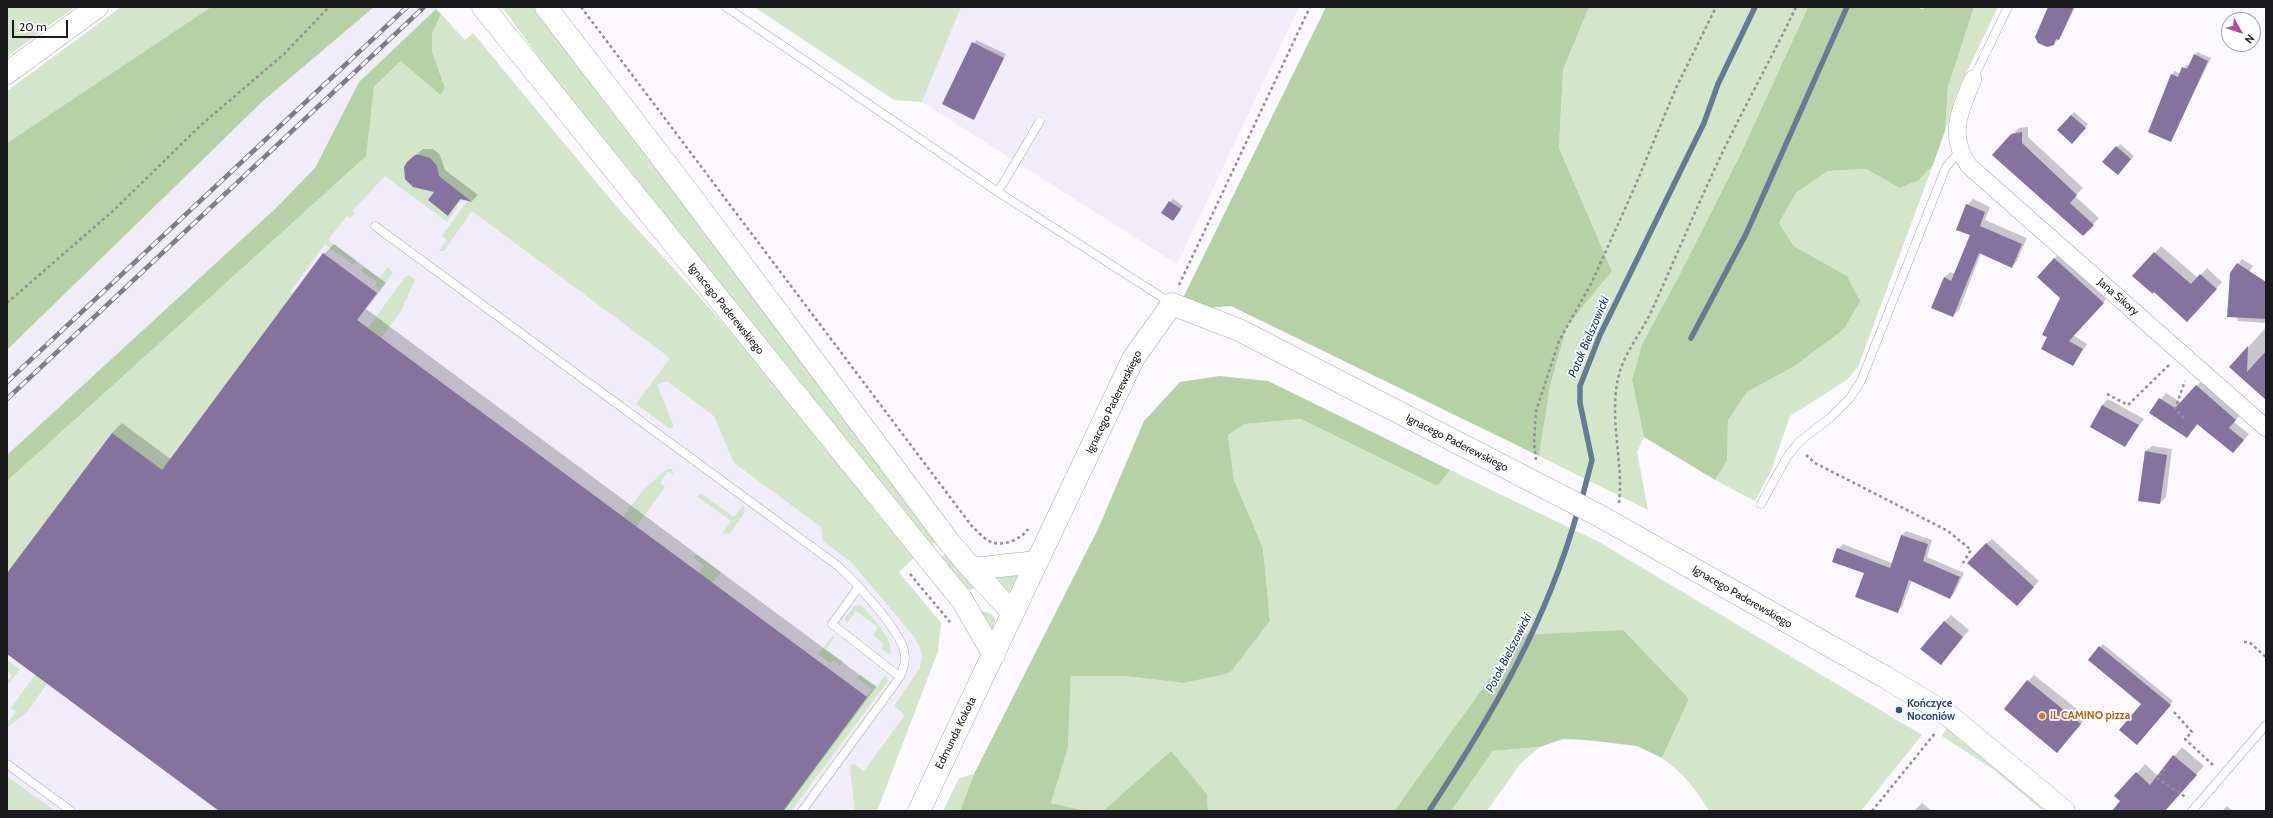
<!DOCTYPE html>
<html>
<head>
<meta charset="utf-8">
<style>
	body { margin:0 }
	#map { position:relative; width:2273px; height:818px; overflow:hidden; background:#fbf8ff; font-family:Cabin,sans-serif }
	canvas { display:block }
	.frame { position:absolute; inset:0; border:8px solid #1a1a1c; pointer-events:none }
	.north { position:absolute; left:2221px; top:12px; width:40px; height:40px; box-sizing:border-box; background:#fff; border:1px solid #a3a3a4; border-radius:50%; rotate:129deg; font-size:11px; font-weight:700; line-height:16px; text-align:center; color:#1a1a1c }
	.north::after { content:''; display:block; margin:auto; width:14px; height:18px; background:#b54aab; clip-path:polygon(50% 0,100% 100%,50% 72%,0 100%) }
	.scale { position:absolute; left:12px; top:20px; width:56px; height:18px; box-sizing:border-box; border:2px solid #1a1a1c; border-top:0; padding-left:5px; font-size:12px; line-height:14px; white-space:nowrap; color:#1a1a1c; -webkit-text-stroke:3px #fff; paint-order:stroke }
</style>
</head>
<body>
<div id="map">
<canvas width="2273" height="818"></canvas>
<div class="frame"></div>
<div class="north">N</div>
<div class="scale">20 m</div>
</div>
<script>
const ctx = document.querySelector('canvas').getContext('2d');
ctx.lineJoin = 'round';
function paint(path, color) { ctx.fillStyle = color; ctx.fill(path, 'evenodd'); }
function trace(path, color, width, dash) { ctx.strokeStyle = color; ctx.lineWidth = width; ctx.lineCap = dash ? 'butt' : 'round'; ctx.setLineDash(dash || []); ctx.stroke(path); }
function write(font, color, halo, rows, align = 'center') {
  ctx.font = font + ' Cabin,sans-serif'; ctx.lineWidth = 3.5; ctx.setLineDash([]); ctx.textBaseline = 'middle'; ctx.strokeStyle = halo; ctx.fillStyle = color; for (const [text, x, y, turn = 0] of rows) {
    ctx.save(); ctx.translate(x, y); ctx.rotate((+turn || 0) * Math.PI / 180); ctx.textAlign = isNaN(turn) ? turn : align; if (halo) ctx.strokeText(text, 0, 0); ctx.fillText(text, 0, 0); ctx.restore();
  }
}
const built = new Path2D(`
	M374,7H438L359,82L315,168L276,208L7,455V350L263,101Z
	M961,7H1299L1177,264L922,102Z
	M402,61L938,651L877,811H7V481L365,156Z`);
const green = new Path2D(`
	M7,7H75L7,57Z
	M121,7H211L7,143V91Z
	M504,7H536L937,541L932,545L553,77L503,8Z
	M754,7H961L922,102L894,100Z
	M1589,7H1808L1741,153L1680,274L1642,344L1632,380L1644,437L1637,452L1648,510L1539,456L1550,386L1567,326L1612,271L1559,148L1563,70Z
	M1974,7H1998L1960,86L1945,131L1948,87Z
	M441,14L465,40L473,33L616,206L690,286L748,352L914,558L899,572L941,623L938,651L877,811H855L850,768L852,763L864,771L905,715L894,706L920,668L922,657L919,645L912,634L851,562L823,541L821,527L734,463L714,416L667,381L657,385L673,424V428H669L636,404L670,358L472,211L444,251H439L447,240L442,236L468,200L443,180L428,200L448,216L456,205L458,207L447,222L385,176L353,210L355,214L350,218L347,216L328,240L357,261L353,265L325,244L290,292L293,294L162,470L111,433L10,570L7,568V481L365,156L374,87L401,61L440,95L443,81L432,51V34Z
	M1933,165L1858,367L1847,380L1790,416L1771,471L1755,501L1715,480L1727,461L1728,420L1747,392L1793,367L1847,276L1794,246L1779,223L1796,193L1828,171L1866,169L1900,188L1919,180Z
	M364,267L380,278L388,267L393,273L380,289L375,286L377,282L361,271Z
	M409,275L415,280L401,311L381,338L368,328L405,277Z
	M1301,419L1437,486L1450,470L1599,542L1922,735L1861,811H1709C1696,789 1683,773 1662,758L1689,699L1521,635L1394,811H1208L1207,794L1171,752L1103,811H1087L1051,803L1068,748L1071,676H1125L1184,683L1230,673L1270,621L1263,548L1234,480L1228,435L1245,424Z
	M667,469H672L674,476L668,471L660,483L665,487L636,527L623,517L643,490Z
	M700,493L734,517L743,505L745,508L744,513L730,533L722,534L731,521L698,497Z
	M946,553L974,588L970,590L962,584L941,557Z
	M696,554L721,572L712,583L699,573L704,566L693,557Z
	M1020,572L1009,592L994,575Z
	M858,605L862,606C872,617 895,639 890,655L881,649L884,644L873,635L878,627L856,611L847,623L844,620L854,606Z
	M980,611C997,614 998,618 991,633Z
	M833,636L835,638L826,649L843,661L840,666L833,660L830,663L818,654Z
	M7,660L20,669L7,686V681L12,675L7,671Z
	M860,674L877,686L885,675L888,681L791,811H783L872,689L857,678Z
	M35,675L47,684L27,712L7,728V723L16,712L11,708Z
	M1947,727L2042,807L2043,811L1994,770L1942,736Z
	M1540,747L1520,764L1487,811H1451L1493,751Z
	M974,774L960,811H943L959,778Z
	M7,776L55,811H7Z`);
const forest = new Path2D(`
	M211,7H374L263,101L7,350V143Z
	M1326,7H1589L1563,70L1559,148L1612,271L1567,326L1550,386L1539,456L1231,306L1177,310Z
	M1808,7H1915L1923,9L1924,7H1974L1948,87L1945,131L1933,165L1919,180L1900,188L1866,169L1828,171L1796,193L1779,223L1794,246L1847,276L1860,301L1844,329L1793,367L1747,392L1728,420L1727,461L1715,480L1644,437L1632,380L1642,344L1680,274L1741,153Z
	M436,9L441,14L432,34V51L445,88L440,95L401,61L374,87L366,156L7,481V455L276,208L315,168L359,82Z
	M1219,376L1268,381L1450,470L1437,486L1301,419L1245,424L1228,435L1234,480L1263,548L1270,621L1230,673L1184,683L1125,676H1071L1068,748L1051,803L1087,811H960L974,774L1098,529L1144,421L1180,382Z
	M1623,630L1689,699L1662,758L1637,746L1586,740L1563,739L1540,747L1493,751L1451,811H1394L1521,635Z
	M1171,751L1207,794L1208,811H1103Z`);
const shadow = new Path2D(`
	M2050,7H2075L2061,36L2053,45Z
	M976,40L1006,54L973,118L943,104Z
	M2197,52L2211,58L2170,141L2149,132L2172,74L2175,71L2181,74L2186,65L2189,66Z
	M2074,112L2088,124L2075,139L2058,130Z
	M2028,127V137L2083,188L2075,196L2099,218L2083,235L2012,135L2019,128Z
	M2120,144L2134,156L2121,171L2104,162Z
	M423,149H433L440,155L445,170L478,195L472,201L462,199L448,214L435,192L407,162Z
	M1173,199L1183,206L1176,217L1170,202Z
	M1973,199L1990,207L1985,220L2027,238L2017,261L2011,266L1981,253L1959,310L1953,316L1944,278L1950,272L1955,274L1971,234L1967,205Z
	M334,244L386,283L366,309L876,687L784,811H221L7,653V575L112,433L122,423L172,460L324,254Z
	M2161,246L2198,278L2207,268L2222,282L2194,314L2154,291L2155,253Z
	M2060,253L2108,297L2073,335L2087,344L2073,365L2048,337L2061,297L2054,259Z
	M2242,259L2253,266L2235,294L2266,296V323L2237,321L2238,316H2228L2231,273Z
	M2266,327V399L2231,367Z
	M2202,380L2241,414L2234,422L2249,434L2239,446L2198,424L2192,431L2150,413L2166,393L2182,403Z
	M2108,399L2144,419L2125,445L2091,427L2102,405Z
	M2152,446L2172,449L2166,497L2160,503L2146,451Z
	M1906,531L1932,540L1927,557L1964,573L1954,594L1949,598L1912,580L1902,607L1897,611L1865,573L1838,549L1843,544L1892,563L1902,535Z
	M1992,539L2039,581L2022,600L1986,544Z
	M1951,615L1969,630L1941,664L1944,622Z
	M2103,644L2173,701L2140,741L2142,704L2089,660Z
	M2034,675L2087,717L2057,752L2028,681Z
	M2182,747L2204,766L2164,811H2124L2122,801L2137,773L2145,764L2158,776Z
	M1922,803L1932,811H1914Z
	M2227,806L2233,811H2222Z`);
const stream = new Path2D(`
	M1691,338L1746,234L1847,7
	M1581,502L1592,460L1580,403V386L1600,335L1704,123L1718,84L1755,7
	M1429,811C1492,715 1547,622 1578,510`);
const building = new Path2D(`
	M2048,7H2074L2059,40L2056,39L2054,45L2047,47L2038,43L2035,37Z
	M972,42L1004,58L974,120L942,104Z
	M2194,54L2208,61L2171,142L2148,132L2171,74L2178,77L2182,67L2187,69Z
	M2071,115L2086,128L2072,144L2057,130Z
	M2022,132V143L2077,195L2070,203L2094,225L2083,236L1992,155L2011,134Z
	M2116,146L2131,159L2118,175L2102,162Z
	M415,155H420L430,158L437,166L439,176L472,202L460,199L448,216L428,200L434,192L413,187L405,179L404,167L407,162Z
	M1169,201L1181,209L1173,221L1161,213Z
	M1966,204L1985,212L1980,226L2022,244L2012,268L1979,253L1953,317L1931,308L1944,277L1951,281L1970,235L1956,230Z
	M2154,252L2191,284L2200,274L2217,289L2187,322L2154,292L2153,294L2132,276Z
	M323,253L377,293L357,320L867,697L783,811H219L7,654V573L112,433L162,470Z
	M2054,258L2104,303L2069,341L2083,349L2073,366L2041,349L2047,337L2042,335L2060,298L2037,277Z
	M2237,263L2266,282V319L2227,317L2230,273Z
	M2248,346L2247,372L2266,351V400L2229,367Z
	M2196,385L2236,420L2229,428L2244,440L2233,453L2197,424L2187,438L2149,413L2159,398L2175,408Z
	M2102,405L2139,425L2125,447L2090,427Z
	M2145,451L2167,455L2160,504L2138,501Z
	M1901,535L1928,544L1923,561L1960,577L1950,599L1909,580L1898,613L1855,597L1864,573L1832,562L1837,548L1890,568Z
	M1986,543L2034,587L2017,606L1967,563Z
	M1944,621L1963,637L1941,665L1920,649Z
	M2099,646L2171,705L2137,745L2119,730L2141,704L2088,660Z
	M2027,680L2081,724L2057,753L2004,709Z
	M2173,755L2197,775L2165,811H2112L2120,801L2114,796L2136,772L2150,785Z`);
const path = new Path2D(`
	M581,7L971,525C977,531 984,539 991,542C1002,547 1022,539 1028,529
	M1179,285L1310,7
	M7,303L114,210L201,125L284,54L329,7
	M2107,394L2128,405L2169,365
	M2184,418L2175,409L2185,381
	M1806,455L1815,463L1948,531L1971,550L1961,566
	M1536,460L1534,444L1536,411L1559,341L1591,284L1633,191L1676,88L1716,7
	M1619,503C1624,460 1607,414 1620,371C1627,349 1643,330 1652,310C1679,250 1704,189 1733,131C1754,89 1776,49 1796,7
	M910,574L950,622
	M2244,642H2249L2266,657
	M2174,712L2192,732L2185,739L2214,766
	M2165,769L2157,778L2187,798
	M1872,811L1936,732`);
const lane = new Path2D(`
	M726,7L998,192L1171,303
	M1973,79L2008,7
	M998,192L1040,121
	M375,226L838,566C855,581 896,627 903,647C907,658 904,667 900,677L802,811
	M1761,504L1787,457L1799,442L1831,417L1850,398L1861,381L1946,167L1959,152
	M858,588L832,624L900,677
	M7,764L71,811
	M2192,811L2266,725`);
const street = new Path2D(`
	M1973,79C1960,111 1947,135 1969,166L2266,428`);
const secondary = new Path2D(`
	M483,7L962,600L994,655
	M546,7L684,187L949,542L972,569L1013,613
	M972,569L1037,562
	M919,811L1133,359L1172,304L1239,330L1598,515L1885,677L1948,715L2064,811`);
const highway = new Path2D(`
	M7,73L97,7`);
const rail = new Path2D(`
	M7,382L407,7
	M7,399L424,7`);
const markers = [
	[1899,710,4,"#1a4fb4"],
	[2042,716,4,"#e8710a"]
];
const streetNames = [
	["Jana Sikory",2118,297,41],
	["Ignacego Paderewskiego",726,309,51],
	["Ignacego Paderewskiego",1114,402,-64],
	["Ignacego Paderewskiego",1457,443,27],
	["Ignacego Paderewskiego",1742,597,30],
	["Edmunda Kokota",956,733,-64]
];
const transitNames = [
	["Kończyce",1907,704],
	["Noconiów",1907,717]
];
const foodNames = [
	["IL CAMINO pizza",2050,716]
];
const waterNames = [
	["Potok Bielszowicki",1589,337,-67],
	["Potok Bielszowicki",1509,653,-63]
];
paint(built, '#f1ecfa');
paint(green, '#d4e6ca');
paint(forest, '#b7d1a6');
paint(shadow, '#0003');
trace(stream, '#667a96', 5.5);
paint(building, '#85739d');
trace(lane, '#acaab0', 9);
trace(street, '#acaab0', 18);
trace(secondary, '#acaab0', 23);
trace(highway, '#acaab0', 23);
trace(path, '#929095', 2.5, [3, 3]);
trace(lane, '#fff', 8);
trace(street, '#fff', 17);
trace(secondary, '#fff', 22);
trace(highway, '#fff', 22);
trace(rail, '#7f7e82', 4.5);
trace(rail, '#fff', 3, [9]);
for (const [x, y, r, color] of markers) { const dot = new Path2D(); dot.arc(x, y, r, 0, 2 * Math.PI); ctx.fillStyle = color; ctx.fill(dot); trace(dot, '#fff', 1.5); }
write('11px', '#1a1a1c', '#fff', streetNames);
write('bold 11px', '#164399', '#fff', transitNames, 'left');
write('bold 11px', '#c56008', '#fff', foodNames, 'left');
write('italic 12px', '#163b6c', '#fff', waterNames);
</script>
</body>
</html>
